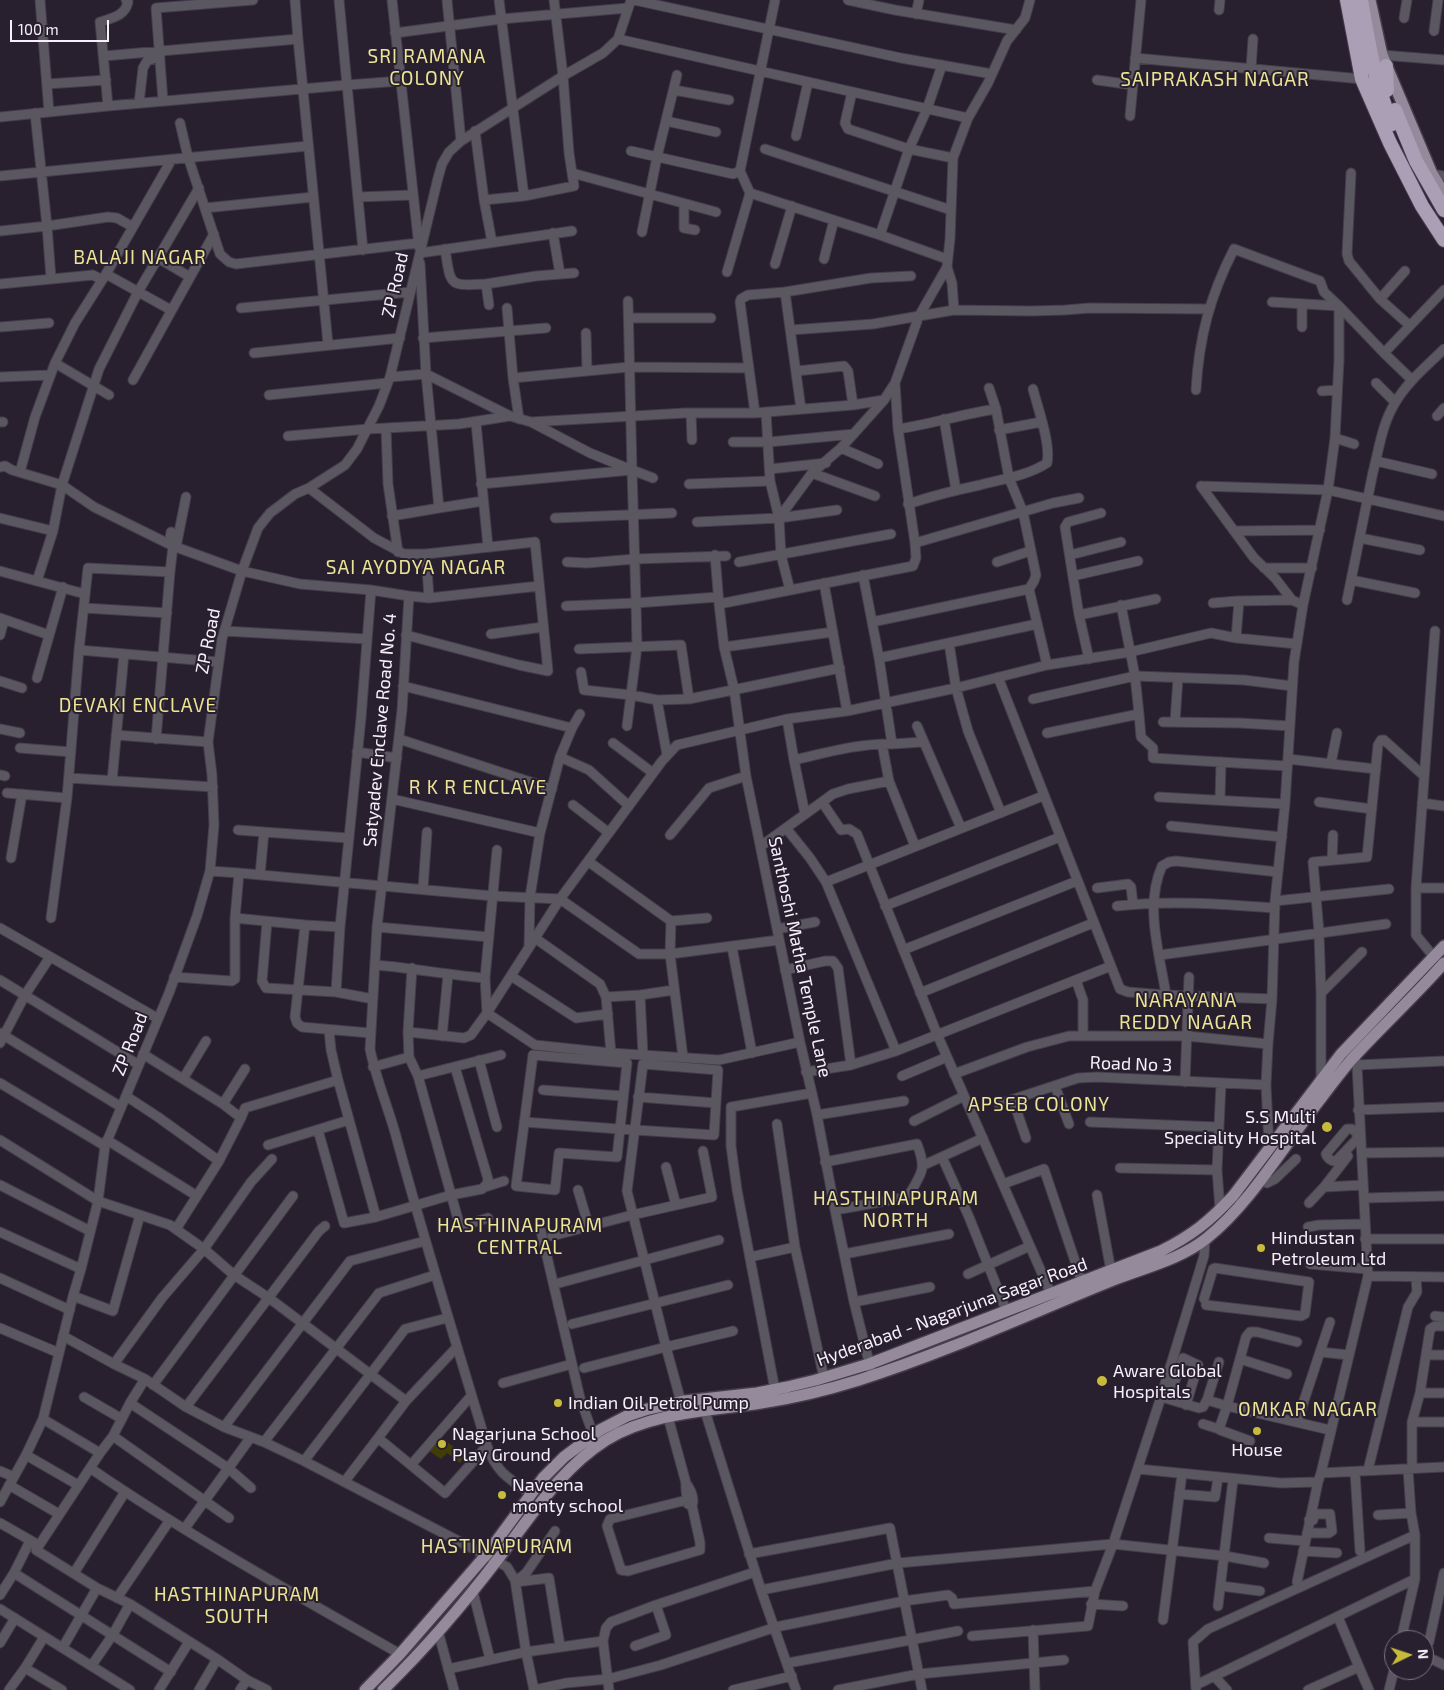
<!DOCTYPE html>
<html>
<head>
<meta charset="utf-8">
<style>
	body { margin:0 }
	#map { position:relative; width:1444px; height:1690px; overflow:hidden; background:#281f2f; font-family:"Exo 2",sans-serif }
	canvas { display:block }
	.north { position:absolute; left:1384px; top:1630px; width:50px; height:50px; box-sizing:border-box; background:#281f2f; border:1px solid #7a7381; border-radius:50%; rotate:86deg; font-size:14px; font-weight:700; line-height:20px; text-align:center; color:#f6f0fb }
	.north::after { content:''; display:block; margin:auto; width:18px; height:22px; background:#c7bb3b; clip-path:polygon(50% 0,100% 100%,50% 72%,0 100%) }
	.scale { position:absolute; left:10px; top:20px; width:99px; height:22px; box-sizing:border-box; border:2px solid #f6f0fb; border-top:0; padding-left:6px; font-size:15px; line-height:18px; white-space:nowrap; color:#f6f0fb; -webkit-text-stroke:4px #281f2f; paint-order:stroke }
</style>
</head>
<body>
<div id="map">
<canvas width="1444" height="1690"></canvas>
<div class="north">N</div>
<div class="scale">100 m</div>
</div>
<script>
const ctx = document.querySelector('canvas').getContext('2d');
ctx.lineJoin = 'round';
function paint(path, color) { ctx.fillStyle = color; ctx.fill(path, 'evenodd'); }
function trace(path, color, width, dash) { ctx.strokeStyle = color; ctx.lineWidth = width; ctx.lineCap = dash ? 'butt' : 'round'; ctx.setLineDash(dash || []); ctx.stroke(path); }
function write(font, color, halo, rows, align = 'center') {
  ctx.font = font + ' "Exo 2",sans-serif'; ctx.lineWidth = 4; ctx.setLineDash([]); ctx.textBaseline = 'middle'; ctx.strokeStyle = halo; ctx.fillStyle = color; for (const [text, x, y, turn = 0] of rows) {
    ctx.save(); ctx.translate(x, y); ctx.rotate((+turn || 0) * Math.PI / 180); ctx.textAlign = isNaN(turn) ? turn : align; if (halo) ctx.strokeText(text, 0, 0); ctx.fillText(text, 0, 0); ctx.restore();
  }
}
const green = new Path2D(`
	M441,1437L465,1456L460,1463L447,1453L441,1459L429,1451Z`);
const minor = new Path2D(`
	M40,0L49,112
	M339,0L347,85L400,81
	M392,0L419,247
	M447,0L461,141
	M499,0L524,196
	M634,0L901,58L992,74
	M848,0L895,10L1016,30
	M1219,10L1220,0
	M916,14L919,0
	M1404,18L1407,0
	M1434,31L1438,0
	M395,33L501,19L628,8
	M298,39L328,344
	M618,39L968,118
	M1382,55L1444,60
	M104,56L298,39L295,0
	M1135,58L1362,79
	M1251,68L1253,39
	M1097,80L1133,85
	M47,84L106,80
	M674,90L729,100
	M852,92L845,123L848,129L909,149L927,109L942,65
	M163,101L156,8L253,0
	M139,103L143,68L147,61L160,56
	M108,106L100,22C112,18 125,16 128,2L126,0
	M35,113L47,226L51,278
	M1130,116L1141,0
	M0,117L108,106L347,85L363,250
	M666,121L716,132
	M180,123L188,157L220,254L229,262L236,264L418,243
	M475,131L484,200L524,196L574,186L569,153L563,76L554,0
	M796,136L808,82
	M765,149L951,210
	M631,151L733,174L740,171L775,0
	M740,171L750,193
	M572,173L716,212
	M1351,173L1347,254L1349,261L1380,299L1409,325
	M1432,174L1444,176
	M0,176L308,146
	M358,197L413,195
	M484,200L492,242
	M684,204V228L695,230
	M205,208L313,197
	M0,231L47,226L108,217L117,218L133,227
	M642,232L657,157L677,75
	M553,233L560,274
	M445,249C451,286 448,286 486,284
	M420,253L572,231
	M158,258L190,277
	M824,259L834,220
	M947,259L880,235L909,149L953,158
	M420,263L426,374L510,416L531,422L590,453L632,470L636,603L718,597
	M775,264L792,206
	M727,272L750,193L880,235
	M106,274L171,310
	M0,284L93,275L102,280
	M785,292L801,409
	M1380,299L1405,271
	M628,301L632,470
	M1272,302L1339,306L1384,353
	M489,305L486,284L536,276L574,273
	M241,308L410,292
	M507,308L513,378L519,419
	M954,310L952,283L947,267L950,239L953,158L968,118L988,83L1007,41L1025,18L1030,0
	M629,318H711
	M0,327L49,323
	M1302,327V304
	M791,330L873,324L954,310L1031,311L1065,310L1090,308L1209,309
	M586,333L587,371
	M423,338L546,328
	M254,353L400,338
	M55,363L109,395
	M797,371L844,366L848,371L853,405
	M0,377L50,375
	M390,377L426,374L439,508L392,516
	M513,378L629,367L749,368
	M133,380L214,234
	M1412,380L1384,353L1444,290
	M1376,383L1395,402
	M1196,390C1199,337 1210,296 1234,249L1320,281L1324,292L1339,306V360L1335,438
	M1322,391L1337,390
	M269,395L387,383
	M884,400L853,405L755,413L740,302L741,299L748,295L785,292L871,278L911,276
	M996,409L1009,478L1023,512L1036,575L1034,581L1029,589L1047,665
	M766,412L770,481L779,518L781,555L790,590
	M691,413L692,440
	M1437,416L1444,408
	M944,419L956,490
	M0,422H3
	M531,422L685,413H755
	M476,423L488,547
	M386,428L388,484L398,552
	M898,429C931,424 963,414 996,409L989,388
	M999,430L1041,422
	M288,436L368,429L459,424L510,416
	M733,442H769L854,434
	M841,448L878,464
	M1376,461L1432,474
	M0,467L5,466L12,470L62,485L94,507L173,546L242,571L300,584L371,590L409,596L402,710L377,927L370,1049C376,1079 388,1107 396,1136C424,1240 456,1343 487,1446C497,1473 508,1478 531,1494
	M770,469L826,463
	M20,472L35,417L55,363L75,323L106,274L172,159
	M812,473L875,496
	M481,484L632,470L653,478
	M689,484L770,481
	M1201,486L1328,490L1444,516
	M1201,486L1254,558L1275,578L1292,600L1303,605
	M309,488L374,538L404,554H426L535,542L548,671L519,665L406,635
	M908,504C932,496 956,490 980,485C1002,479 1027,476 1047,463C1051,444 1038,409 1033,389
	M439,508L483,501
	M0,518L53,531
	M555,518L672,513
	M779,518L812,473L841,448L884,400L895,383L919,316L947,267
	M697,522L779,518L837,510
	M1234,531L1320,530
	M1360,538L1420,550
	M915,543L1053,503L1079,498
	M169,544L171,532
	M176,547L186,497
	M426,554L429,598
	M715,555L719,604L724,647L734,689L746,776L800,1042L817,1115L835,1210L854,1302L871,1370
	M1070,555L1121,542
	M567,562L587,563L635,559L726,556
	M739,562L891,534
	M997,562L1030,551
	M1264,568H1312
	M0,571L85,594
	M1073,576L1138,561
	M1351,580L1415,593
	M37,581L53,531L62,485L99,369L138,292L199,188
	M824,583L847,711
	M409,596L429,598L539,586
	M1347,600C1356,557 1364,515 1373,472C1379,449 1382,424 1395,403C1407,382 1427,366 1444,349
	M1213,603L1237,601L1292,600
	M719,604L913,566L916,558L915,543L898,429L895,383
	M566,606L636,603L637,647L627,726
	M84,608L167,613
	M1079,615L1156,599
	M0,618L49,635
	M872,622L1029,589
	M224,631L367,639
	M491,634L543,627
	M0,635L4,620
	M1236,638L1239,601
	M949,643L956,688L968,731L1001,813
	M724,647L833,632
	M579,649L681,645L689,699
	M79,650L219,662
	M879,658L1037,624
	M1089,659L1079,615L1065,527L1068,522L1101,513
	M581,672L584,690L631,695L657,700L689,699L840,668
	M998,677L1120,989L1128,992L1166,995L1272,999
	M37,678L63,587
	M0,681L22,688
	M403,686L572,728
	M1033,699L1135,676L1244,680L1292,686
	M657,700L667,755
	M1139,714L1141,737L1153,748V758L1287,766
	M787,719L794,760C825,753 859,743 892,744L879,658L863,575
	M1163,722L1240,723L1290,726
	M1175,722L1178,678
	M917,726L961,828
	M0,729L20,733
	M1047,733L1139,714L1135,676L1121,605
	M116,735L208,742
	M156,739L170,572L173,546
	M399,739L552,789
	M613,743L653,773
	M882,744L889,781L915,846
	M892,744L923,742
	M20,748L71,752
	M357,752L397,758
	M560,757L589,770L629,806
	M1288,759L1376,769
	M794,760L805,814
	M1331,763L1337,733
	M0,775L5,776
	M69,778L213,787
	M112,781L124,654
	M7,793L67,798
	M1159,797L1285,804
	M392,799L540,833
	M1220,800L1221,762
	M822,802L841,830L849,829L857,834L937,1034L1051,1294
	M1319,802L1372,809
	M1422,803L1444,806
	M573,805L609,833
	M1171,826L1282,837
	M786,828L810,858L826,882L896,1051
	M238,830L264,832L260,875
	M264,832L348,838
	M670,835L709,788L746,776
	M761,846L833,794L848,789L889,781
	M497,850L485,978L487,1013L535,1045L611,1053L719,1060L800,1042
	M11,858L22,794
	M1332,860L1333,835
	M589,862L671,921L707,918
	M210,871L239,873L493,896L560,899L639,954H670L779,940
	M239,873L235,918L305,925
	M826,882L1043,796
	M1097,888L1128,884L1131,887L1133,904
	M1416,888H1444
	M423,889L427,832
	M1275,901L1389,889
	M885,906L1060,837
	M1117,906C1170,900 1222,904 1275,908
	M51,918L67,798L79,650L88,568L170,572
	M671,921L670,954L683,1057
	M267,922L262,981L266,988L336,992
	M340,927L361,718L371,590
	M377,927L489,937
	M0,928L157,1018
	M777,929L815,922
	M535,938L600,984L606,997L611,1053
	M529,946L530,897L540,833L560,757L572,728L580,714
	M732,947L752,1053
	M903,950L1077,881
	M1160,955L1386,924
	M1434,957L1416,935V888L1435,631
	M376,965C412,968 448,975 485,978
	M785,970L825,961H833L838,968L851,1065
	M511,976L576,1018L608,1014
	M174,977L232,981L235,979V918
	M0,980L139,1065
	M1076,980L1083,1000V1035
	M920,993L1093,923
	M1321,993L1362,952
	M1166,995C1160,955 1144,906 1162,866L1169,862L1176,861L1278,872
	M606,997L640,995
	M408,1032L464,1038L471,1035L487,1013L560,899L662,761L677,745L787,719L847,711L956,688L1047,665L1130,652L1211,633L1236,638L1297,644
	M0,1033L121,1107
	M370,1033L302,1027L297,1023L295,1017L305,925L340,927L336,992L373,999
	M442,1036L448,975
	M0,1043L25,995L50,957
	M143,1054L223,1104L241,1118L245,1108L338,1080L331,1050L329,1030
	M533,1055L627,1063L617,1157L559,1153L555,1190L516,1186Z
	M643,1055L640,995L674,990
	M409,1057L418,1076L459,1223L465,1225L488,1218
	M479,1060L497,1127
	M1357,1065L1444,1061
	M373,1067L409,1057L408,1032L412,968
	M806,1072L851,1065L896,1051L1111,966
	M954,1074L1027,1047L1069,1036H1187L1268,1044
	M418,1076L501,1055
	M902,1076L947,1057
	M183,1079L206,1041
	M338,1080L376,1217
	M1321,1081V993L1319,932L1313,862L1367,857L1378,745L1381,740H1384L1424,776
	M1185,1082L1189,977
	M0,1083L105,1146
	M1055,1086L1069,1124
	M543,1090L623,1096
	M126,1096L158,1117L219,1161
	M638,1097L716,1103
	M1013,1100L1026,1138
	M223,1104L245,1069
	M999,1104L1078,1078L1097,1077L1266,1085
	M1358,1110L1444,1107
	M817,1115L904,1101
	M914,1121L964,1096
	M524,1122L619,1129L714,1135L718,1070L643,1064L627,1191L666,1347L584,1368
	M1090,1122L1218,1127
	M777,1124L795,1247L824,1378
	M318,1130L344,1223L376,1217L451,1195L482,1189L487,1184L488,1179L455,1067
	M1357,1133V1139L1336,1161C1332,1162 1327,1158 1326,1154L1347,1129H1352L1357,1133L1360,1131
	M0,1140L98,1201L170,1225L204,1249L234,1275L269,1298L406,1401
	M107,1140L197,1196
	M268,1145L349,1120
	M1269,1146L1266,1085L1268,1044L1272,999L1275,901L1285,804L1294,662L1303,605L1328,490L1335,438L1354,444
	M1362,1153L1444,1152
	M942,1157L969,1217L1006,1310
	M825,1162L917,1144C928,1172 920,1174 908,1197L835,1210
	M924,1165L983,1138
	M666,1167L676,1205
	M1120,1168L1217,1170
	M1267,1183L1275,1179L1296,1159
	M1003,1184L1044,1169L1082,1282
	M0,1185L90,1231
	M485,1187L504,1181
	M1324,1187L1363,1185
	M578,1190L589,1227
	M1097,1195L1111,1271
	M1364,1198L1444,1196
	M1309,1203L1324,1187L1348,1156
	M1220,1209L1217,1170L1221,1083
	M1308,1227L1319,1225L1365,1224
	M176,1229L219,1161L241,1118
	M541,1231L580,1398L593,1434
	M0,1232L81,1269
	M552,1236L632,1215L712,1197L703,1151
	M1365,1239H1444
	M844,1254L949,1234
	M750,1257L795,1247
	M1310,1264L1367,1269
	M968,1274L1030,1246
	M1368,1276L1444,1277
	M0,1278L70,1310
	M559,1283L719,1240
	M73,1296L113,1311L140,1215
	M1204,1299L1213,1269L1215,1268L1309,1282L1305,1314L1301,1316L1206,1305
	M854,1302L930,1287
	M1435,1316L1444,1317
	M572,1324L728,1285
	M0,1328L59,1353
	M63,1336L114,1364L145,1379L186,1407L224,1427L264,1442L304,1461L497,1561L507,1567L515,1580L526,1652L534,1690
	M456,1348L406,1401L378,1438L445,1493L487,1446
	M1320,1352L1330,1322
	M1426,1355H1444
	M1240,1359L1287,1374
	M114,1364L162,1298L204,1249L251,1182L272,1159
	M145,1379L130,1403L113,1436L100,1453L36,1550L97,1588L130,1604L217,1659L247,1680L267,1690
	M503,1383L572,1364
	M153,1385L293,1196
	M775,1390L737,1190L731,1146V1107L812,1093
	M1420,1393L1430,1329L1435,1326H1444
	M1444,1393H1420L1412,1422H1444
	M84,1397L122,1419
	M1161,1397L1199,1408L1203,1407L1207,1400L1219,1362
	M1207,1400L1227,1406L1330,1430
	M681,1402L666,1347L733,1331
	M1178,1402L1179,1396L1172,1394L1171,1392L1183,1358L1198,1365L1186,1405
	M130,1403L228,1468L251,1488
	M186,1407L319,1231L325,1226
	M705,1411L761,1590L796,1690
	M668,1417L686,1483
	M43,1419L100,1453
	M1297,1422L1320,1352L1349,1355
	M1203,1424L1219,1429
	M224,1427L350,1261L425,1241
	M113,1436L229,1518
	M1250,1441L1220,1430L1219,1429L1227,1406L1246,1337L1250,1332H1257L1297,1342
	M264,1442L379,1293L435,1275
	M26,1455L78,1485
	M304,1461L405,1329L447,1318
	M411,1465L471,1396
	M90,1468C189,1536 296,1595 400,1654
	M1412,1468V1422
	M1138,1469L1281,1483L1318,1482L1321,1473L1444,1467
	M1368,1470L1408,1307L1417,1292L1416,1278
	M0,1471L14,1477
	M1355,1472L1360,1551
	M1321,1473L1368,1276L1357,1065L1355,1057
	M345,1481L378,1438
	M9,1485L59,1514
	M1179,1494L1215,1497L1218,1478
	M687,1500L610,1519L607,1526L621,1570L628,1571L700,1550V1542L692,1506C695,1498 691,1490 686,1483C685,1490 687,1496 688,1504L692,1506
	M0,1502L26,1455L43,1419L73,1296L81,1269L98,1201L105,1146L169,993L197,916L210,871L214,825L212,775L208,742L222,639L242,571L258,528L270,513L295,494L309,488L345,465L357,449L379,406L390,377L438,178L442,164L449,152L461,141L563,76L603,53L618,39L631,0
	M1378,1515L1411,1513
	M0,1523L35,1543
	M185,1528L251,1437
	M1307,1533H1329L1332,1531L1330,1514H1315L1313,1520H1309
	M1269,1538L1305,1541
	M1303,1551L1337,1553
	M749,1554L890,1528L922,1690
	M14,1573L171,1672
	M74,1573L125,1492
	M515,1580L520,1578L526,1573L555,1531
	M516,1582L549,1578L560,1646
	M1297,1582L1318,1482
	M1221,1586L1260,1591
	M761,1590L898,1563L1113,1544L1161,1397L1204,1256L1205,1240
	M473,1592L490,1659
	M0,1595L14,1573L30,1541
	M117,1598L170,1520
	M1091,1604L1123,1606
	M1218,1606L1233,1480
	M0,1609L130,1690
	M1163,1620L1182,1474
	M1033,1630L1035,1690
	M438,1631L454,1690
	M972,1636L1088,1626L1095,1591L1113,1544L1225,1556L1264,1563
	M1401,1640L1415,1579
	M1429,1642L1444,1573
	M0,1643L15,1618
	M635,1646L666,1635L656,1605
	M63,1647L97,1588
	M1434,1660L1444,1665
	M788,1663L958,1631
	M92,1665L112,1636L130,1604
	M1359,1667L1369,1690
	M25,1668L62,1690
	M448,1669L526,1652L603,1641
	M1214,1676L1227,1690
	M1196,1685L1415,1579V1535L1411,1513L1408,1469
	M9,1690L25,1668L44,1637
	M159,1690L189,1642
	M199,1690L217,1659
	M240,1690L247,1680
	M534,1690L566,1683L608,1679L661,1665L776,1627L904,1601L948,1595L952,1598L954,1604L1095,1591
	M609,1690L603,1641L606,1628L611,1622L656,1605L755,1572
	M733,1690L792,1676
	M838,1690L919,1674L1064,1660
	M1196,1690L1193,1642L1208,1629L1415,1535
	M1308,1690L1359,1667L1338,1617
	M1389,1690L1394,1670`);
const major = new Path2D(`
	M1370,0L1382,55L1432,174L1444,193
	M365,1690L400,1654L486,1555L543,1478L564,1457L600,1430L627,1416L648,1409L685,1401L757,1393L787,1387L816,1380L869,1364L1161,1251C1192,1235 1209,1222 1233,1196L1341,1054L1444,946
	M383,1690C424,1650 463,1605 498,1559C531,1517 559,1470 606,1440C652,1412 709,1411 761,1403C795,1398 827,1390 859,1380C947,1352 1031,1313 1116,1279C1147,1267 1181,1259 1207,1238C1251,1203 1286,1142 1322,1097C1331,1085 1341,1072 1351,1060C1381,1027 1414,997 1444,963`);
const highway = new Path2D(`
	M1347,0L1362,79L1390,143L1422,206L1444,240
	M1361,0C1368,41 1375,85 1392,124
	M1386,66L1387,90
	M1395,110L1416,161L1444,210`);
const markers = [
	[1327,1127,6,"#c7bb3b"],
	[1261,1248,5,"#c7bb3b"],
	[1102,1381,6,"#c7bb3b"],
	[558,1403,5,"#c7bb3b"],
	[1257,1431,5,"#c7bb3b"],
	[442,1444,5,"#c7bb3b"],
	[502,1495,5,"#c7bb3b"]
];
const streetNames = [
	["ZP Road",395,285,-77],
	["ZP Road",208,641,-79],
	["Satyadev Enclave Road No. 4",380,730,-85],
	["Santhoshi Matha Temple Lane",800,957,78],
	["ZP Road",130,1044,-68],
	["Road No 3",1131,1064,2],
	["Hyderabad - Nagarjuna Sagar Road",952,1312,-20]
];
const poiNames = [
	["S.S Multi",1316,1117,"right"],
	["Speciality Hospital",1316,1138,"right"],
	["Hindustan",1271,1238],
	["Petroleum Ltd",1271,1259],
	["Aware Global",1113,1371],
	["Hospitals",1113,1392],
	["Indian Oil Petrol Pump",568,1403],
	["Nagarjuna School",452,1434],
	["Play Ground",452,1455],
	["House",1257,1450,"center"],
	["Naveena",512,1485],
	["monty school",512,1506]
];
const neighbourhoodNames = [
	["SRI RAMANA",427,57],
	["COLONY",427,79],
	["SAIPRAKASH NAGAR",1215,80],
	["BALAJI NAGAR",140,258],
	["SAI AYODYA NAGAR",416,568],
	["DEVAKI ENCLAVE",138,706],
	["R K R ENCLAVE",478,788],
	["NARAYANA",1186,1001],
	["REDDY NAGAR",1186,1023],
	["APSEB COLONY",1039,1105],
	["HASTHINAPURAM",896,1199],
	["NORTH",896,1221],
	["HASTHINAPURAM",520,1226],
	["CENTRAL",520,1248],
	["OMKAR NAGAR",1308,1410],
	["HASTINAPURAM",497,1547],
	["HASTHINAPURAM",237,1595],
	["SOUTH",237,1617]
];
paint(green, '#423d06');
trace(minor, '#453c4c', 11);
trace(major, '#453c4c', 14);
trace(highway, '#453c4c', 16);
trace(minor, '#5b5760', 9);
trace(major, '#948a9c', 11);
trace(highway, '#aa9fb4', 14);
for (const [x, y, r, color] of markers) { const dot = new Path2D(); dot.arc(x, y, r, 0, 2 * Math.PI); ctx.fillStyle = color; ctx.fill(dot); trace(dot, '#281f2f', 2); }
write('18px', '#f6f0fb', '#281f2f', streetNames);
write('18px', '#f6f0fb', '#281f2f', poiNames, 'left');
ctx.letterSpacing = '1px';
write('19px', '#ece596', '#281f2f', neighbourhoodNames);
ctx.letterSpacing = '0px';
</script>
</body>
</html>
